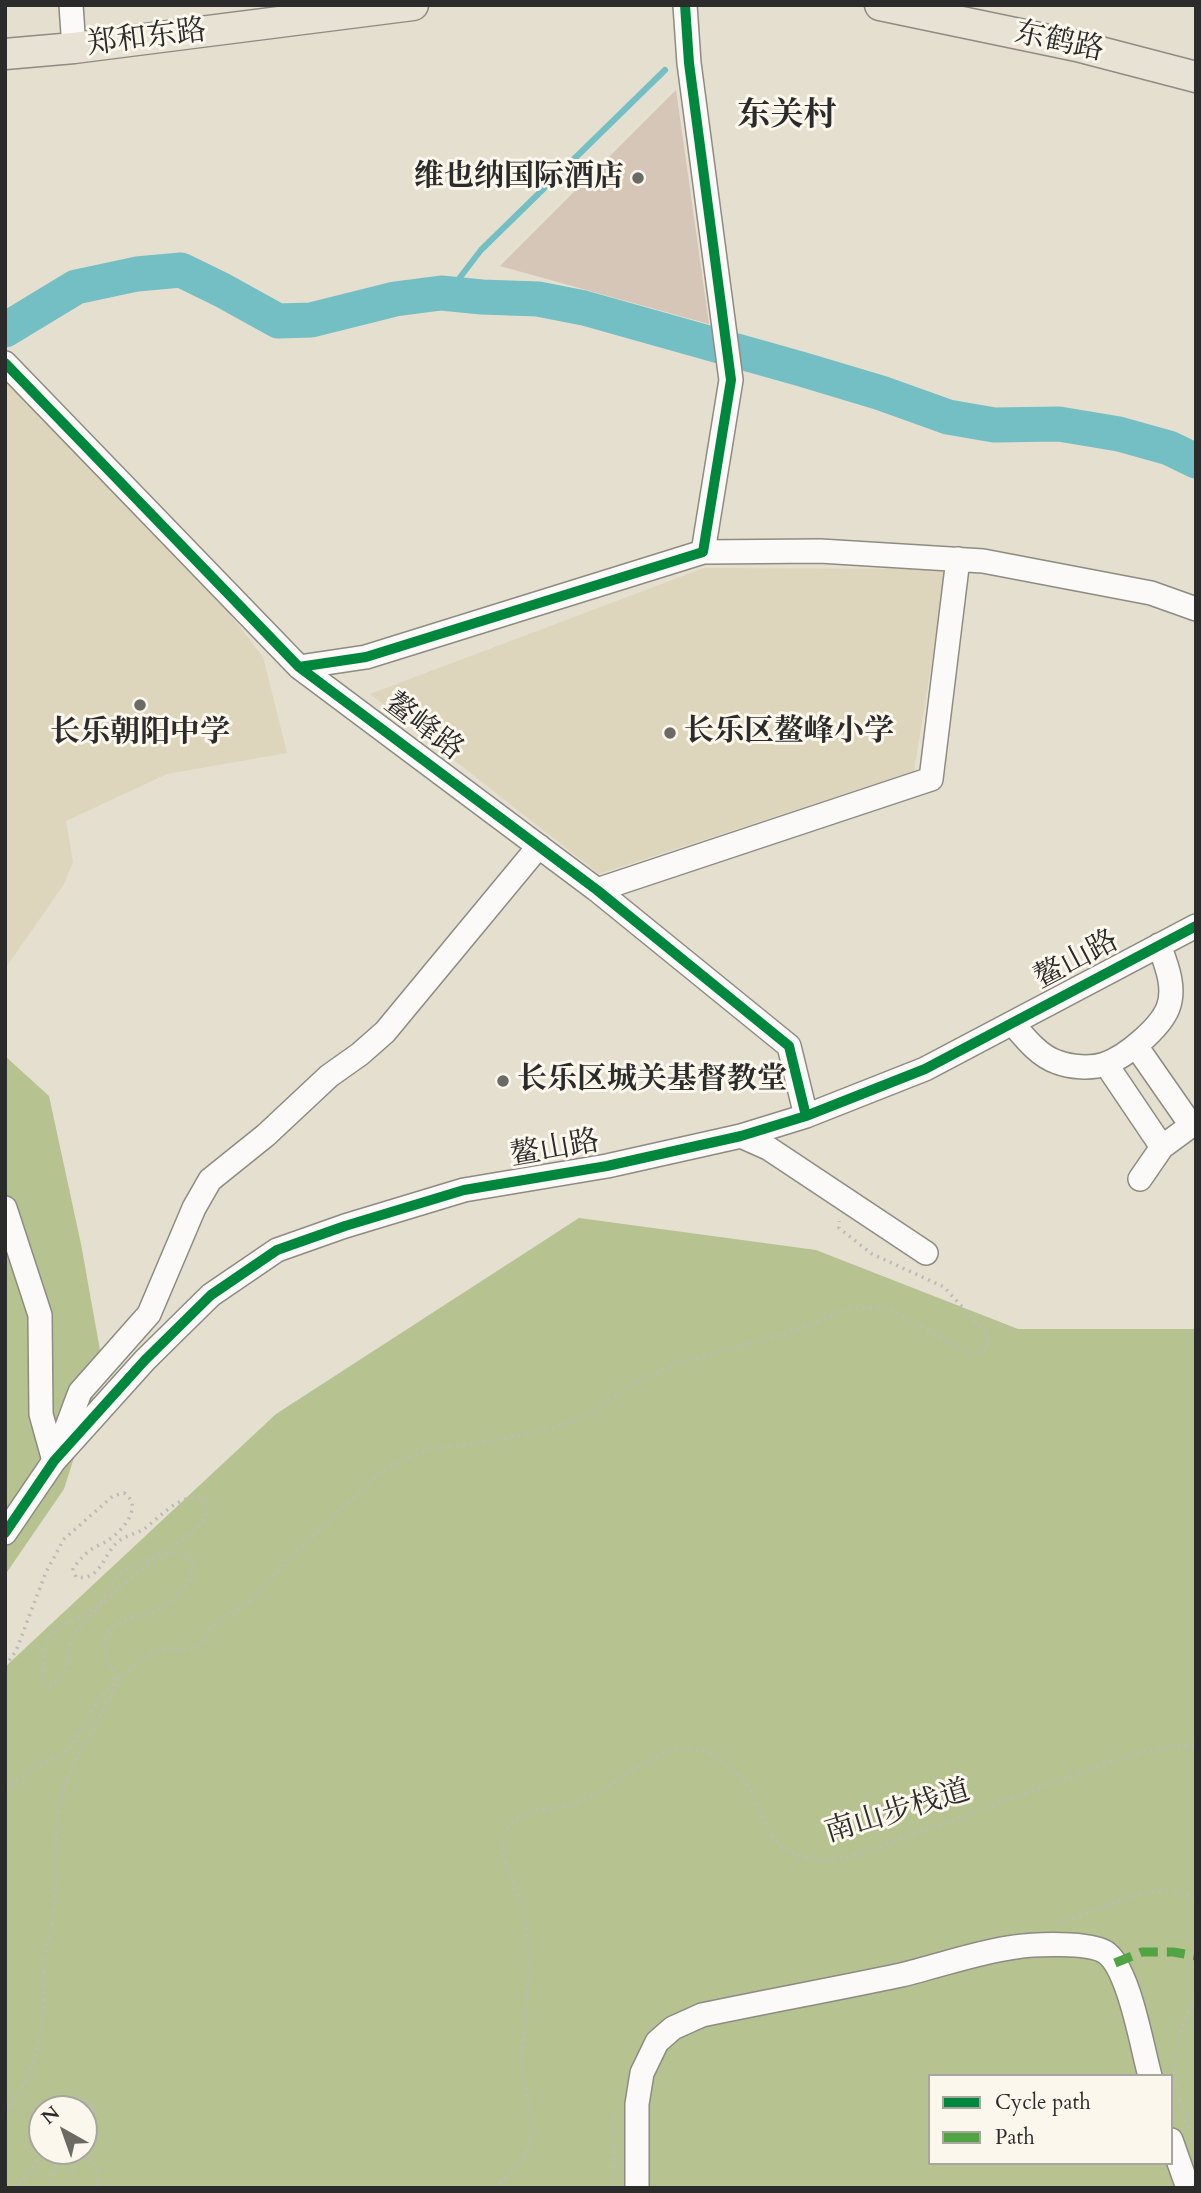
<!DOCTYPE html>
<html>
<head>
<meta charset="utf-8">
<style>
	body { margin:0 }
	#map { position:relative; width:1201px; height:2193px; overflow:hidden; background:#e4dfce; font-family:Cardo,serif }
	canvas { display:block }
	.frame { position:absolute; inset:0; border:7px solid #2b2b2b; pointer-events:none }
	.legend { position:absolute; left:928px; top:2074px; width:245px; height:91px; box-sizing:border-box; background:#fbf7ec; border:2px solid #a8a59f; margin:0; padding:9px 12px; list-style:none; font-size:21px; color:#2b2b2b }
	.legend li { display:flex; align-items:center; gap:14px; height:35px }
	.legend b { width:35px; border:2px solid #a8a59f }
	.north { position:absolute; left:28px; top:2095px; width:70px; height:70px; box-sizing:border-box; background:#fbf7ec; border:2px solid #a8a59f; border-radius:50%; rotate:320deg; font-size:19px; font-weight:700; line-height:28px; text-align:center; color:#2b2b2b }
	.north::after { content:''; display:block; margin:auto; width:24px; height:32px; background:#6c6a64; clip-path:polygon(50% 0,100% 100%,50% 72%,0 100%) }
</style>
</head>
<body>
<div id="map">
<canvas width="1201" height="2193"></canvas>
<div class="frame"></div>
<ul class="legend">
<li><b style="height:9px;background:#00873e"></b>Cycle path</li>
<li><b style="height:9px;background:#51a443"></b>Path</li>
</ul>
<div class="north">N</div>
</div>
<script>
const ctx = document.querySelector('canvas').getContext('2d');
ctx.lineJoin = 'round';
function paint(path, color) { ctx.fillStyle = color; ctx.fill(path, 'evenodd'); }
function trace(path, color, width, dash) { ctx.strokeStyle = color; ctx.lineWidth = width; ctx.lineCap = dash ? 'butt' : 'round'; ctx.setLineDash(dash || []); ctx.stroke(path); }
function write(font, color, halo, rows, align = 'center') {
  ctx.font = font + ' Cardo,"Noto Serif SC",serif'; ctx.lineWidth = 6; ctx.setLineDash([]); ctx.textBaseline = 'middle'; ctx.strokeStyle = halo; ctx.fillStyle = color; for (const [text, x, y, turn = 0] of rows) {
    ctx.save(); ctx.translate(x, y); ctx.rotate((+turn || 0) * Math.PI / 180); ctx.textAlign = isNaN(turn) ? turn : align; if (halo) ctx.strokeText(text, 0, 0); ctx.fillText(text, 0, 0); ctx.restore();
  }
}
const built = new Path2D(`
	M5,385H8L188,560L263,657L287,753L167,774L66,821L73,862L64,884L5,969Z
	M704,568L947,569L914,771L599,874L370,694Z`);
const forest = new Path2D(`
	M5,1056L49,1096L81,1244L103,1367L64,1489L5,1575Z
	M579,1218L816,1250L1018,1329H1196V2188H5V1667L276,1414ZM930,2076H1171V2163H930ZM42,2109H84V2151H42Z`);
const water = new Path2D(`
	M119,264L106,284L45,311L5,338V321L68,285Z`);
const stream = new Path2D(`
	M448,293L481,250L665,70`);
const river = new Path2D(`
	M5,330L76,287L137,274L181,270L222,290L278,321L311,320L395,299L441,293L482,297L538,299L584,308L801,369L881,393L948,417L994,425L1059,424L1119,434L1169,448L1196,461`);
const building = new Path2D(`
	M676,90L709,324L500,266Z`);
const path = new Path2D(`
	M5,1666L16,1651L46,1572L64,1539L113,1496L124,1493C145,1507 121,1532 107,1541C102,1544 96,1546 92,1549C84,1554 78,1562 73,1569L76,1577C101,1582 104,1552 119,1541C126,1535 136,1534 144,1529C159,1518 184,1489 205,1500C222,1531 141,1559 123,1572C110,1582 108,1596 97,1606C84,1618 62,1622 51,1635C41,1647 45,1666 42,1681L45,1685L52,1686C72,1671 64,1658 72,1638C77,1625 144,1564 158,1558C167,1554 175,1553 184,1553C208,1567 177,1599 162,1608C146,1617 114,1616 106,1637C99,1657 118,1670 115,1688C94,1729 68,1763 59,1809C53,1839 58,1869 55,1900C54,1923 46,1945 44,1968C43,1979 45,1990 44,2001C42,2044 32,2079 5,2114
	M5,1789L30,1770L68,1751L100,1697L145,1655L164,1649L181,1650L198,1646L206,1638L210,1627L255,1597L286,1562L385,1468L429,1449L473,1444L542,1431L562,1425L591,1413L631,1385L676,1364L794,1331L854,1307L888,1308L971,1354L987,1348L988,1335L944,1287L872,1254L839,1228V1221
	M1059,1922C1100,1914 1155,1874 1196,1899
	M68,2109L80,2099L90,2102L94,2108L91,2126L84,2134
	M1188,2128C1170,2071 1170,2050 1196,1996
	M13,2188C24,2181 35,2169 38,2156C41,2148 38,2141 42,2134
	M47,2188L63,2151
	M67,2188L76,2162L86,2157C99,2164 100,2175 97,2188
	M494,2188C510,2175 528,2158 531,2137C534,2114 524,2090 522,2068C520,2053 524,2036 525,2021C529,1983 532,1943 522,1906C516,1882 490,1846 511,1824C528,1806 555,1811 576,1803C583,1800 590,1796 597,1793C625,1779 647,1755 679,1749C710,1744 739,1769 753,1795C761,1812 766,1834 781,1846C789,1852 803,1858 813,1860C844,1864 880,1846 908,1836C956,1820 1003,1802 1050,1784C1098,1766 1145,1747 1196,1745
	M610,2188L613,2180L614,2113`);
const minor = new Path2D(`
	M71,5L74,48
	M5,363L299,667L597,890L789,1046L806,1116
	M703,552L820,551L983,561L1151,593L1196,609
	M299,667L366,657L703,552L731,380L689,63L685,5
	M597,890L931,779L958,559
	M1013,1024C1025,1038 1039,1056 1057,1062C1070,1067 1091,1069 1105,1064C1126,1057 1160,1028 1168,1008C1176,987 1166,964 1159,945
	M1136,1046L1191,1125
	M1106,1064L1162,1147
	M741,1136L768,1148L926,1253
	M1140,1179L1162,1147L1196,1122
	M5,1208L40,1315L41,1414L54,1461
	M59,1448L80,1392L149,1314L194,1208L210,1180L266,1135L329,1076L360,1054L385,1032L539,846
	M5,1533L54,1461L145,1360L211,1295L277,1250L345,1226L464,1190L607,1166L741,1136L806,1116L925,1069L1196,926
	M1171,2140L1188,2188
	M637,2188V2104L642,2073L657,2042L673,2028L702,2015C769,2001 835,1989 901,1975C939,1966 977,1952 1015,1947C1035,1944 1089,1942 1105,1952C1129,1967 1142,2048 1150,2076`);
const major = new Path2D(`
	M880,5L1077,46L1196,77
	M5,54L74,48L413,5`);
const quiet = new Path2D(`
	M1115,1963L1142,1952H1173L1196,1956`);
const cycleway = new Path2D(`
	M5,363L299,667L597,890L789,1046L806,1116
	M299,667L366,657L703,552L731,380L689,63L685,5
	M5,1533L54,1461L145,1360L211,1295L277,1250L345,1226L464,1190L607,1166L741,1136L806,1116L925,1069L1196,926`);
const markers = [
	[638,178,7,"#6c6a64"],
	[140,705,7,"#6c6a64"],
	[670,733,7,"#6c6a64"],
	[503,1081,7,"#6c6a64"]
];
const streetNames = [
	["郑和东路",147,39,-7],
	["东鹤路",1059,43,12],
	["鳌峰路",423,728,37],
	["鳌山路",1077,961,-28],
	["鳌山路",555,1150,-10],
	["南山步栈道",898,1813,-17]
];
const poiNames = [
	["维也纳国际酒店",624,178,"right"],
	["长乐区鳌峰小学",684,733],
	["长乐朝阳中学",140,734,"center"],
	["长乐区城关基督教堂",517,1081]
];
const quarterNames = [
	["东关村",787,117]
];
paint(built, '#ded5bd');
paint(forest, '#b6c390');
paint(water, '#73bfc3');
trace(stream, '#73bfc3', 6);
trace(river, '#73bfc3', 35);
paint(building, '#d6c6b7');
trace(minor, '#8d8b82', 26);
trace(major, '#8d8b82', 33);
trace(path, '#bcbbb8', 3.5, [2, 5]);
trace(minor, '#fbfaf8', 23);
trace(major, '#e8e2d5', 30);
trace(quiet, '#51a443', 9, [18, 9]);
trace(cycleway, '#00873e', 10);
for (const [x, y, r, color] of markers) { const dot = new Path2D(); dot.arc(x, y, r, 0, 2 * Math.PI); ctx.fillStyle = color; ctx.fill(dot); trace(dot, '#fbf7ec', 2.5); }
write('30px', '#2b2b2b', '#fbf7ec', streetNames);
write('bold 30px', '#2b2b2b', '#fbf7ec', poiNames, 'left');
write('bold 33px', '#2b2b2b', '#fbf7ec', quarterNames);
</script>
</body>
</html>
